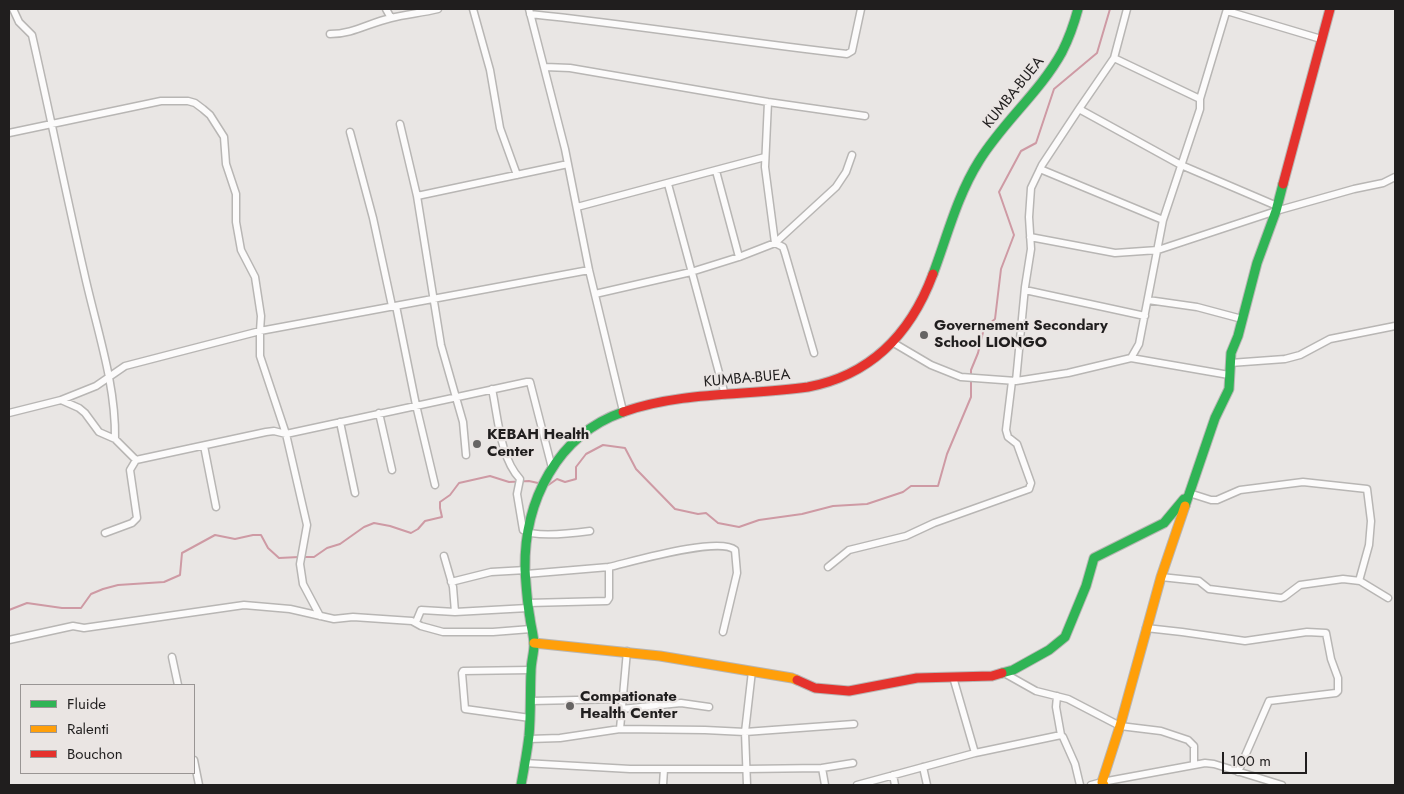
<!DOCTYPE html>
<html>
<head>
<meta charset="utf-8">
<style>
	body { margin:0 }
	#map { position:relative; width:1404px; height:794px; overflow:hidden; background:#e9e6e4; font-family:Jost,sans-serif }
	canvas { display:block }
	.frame { position:absolute; inset:0; border:10px solid #201e1e; pointer-events:none }
	.legend { position:absolute; left:20px; top:684px; width:175px; height:90px; box-sizing:border-box; background:#eae5e3; border:1px solid #999594; margin:0; padding:6px 9px; list-style:none; font-size:15px; color:#201e1e }
	.legend li { display:flex; align-items:center; gap:10px; height:25px }
	.legend b { width:25px; border:1px solid #999594 }
	.scale { position:absolute; left:1222px; top:752px; width:85px; height:22px; box-sizing:border-box; border:2px solid #201e1e; border-top:0; padding-left:6px; font-size:15px; line-height:18px; white-space:nowrap; color:#201e1e; -webkit-text-stroke:4px #eae5e3; paint-order:stroke }
</style>
</head>
<body>
<div id="map">
<canvas width="1404" height="794"></canvas>
<div class="frame"></div>
<ul class="legend">
<li><b style="height:6px;background:#30b455"></b>Fluide</li>
<li><b style="height:6px;background:#ff9f0a"></b>Ralenti</li>
<li><b style="height:6px;background:#e5322d"></b>Bouchon</li>
</ul>
<div class="scale">100 m</div>
</div>
<script>
const ctx = document.querySelector('canvas').getContext('2d');
ctx.lineJoin = 'round';
function trace(path, color, width, dash) { ctx.strokeStyle = color; ctx.lineWidth = width; ctx.lineCap = dash ? 'butt' : 'round'; ctx.setLineDash(dash || []); ctx.stroke(path); }
function write(font, color, halo, rows, align = 'center') {
  ctx.font = font + ' Jost,sans-serif'; ctx.lineWidth = 4.5; ctx.setLineDash([]); ctx.textBaseline = 'middle'; ctx.strokeStyle = halo; ctx.fillStyle = color; for (const [text, x, y, turn = 0] of rows) {
    ctx.save(); ctx.translate(x, y); ctx.rotate((+turn || 0) * Math.PI / 180); ctx.textAlign = isNaN(turn) ? turn : align; if (halo) ctx.strokeText(text, 0, 0); ctx.fillText(text, 0, 0); ctx.restore();
  }
}
const stream = new Path2D(`
	M545,485L547,486L557,479L565,482L576,479V467L586,454L603,445L625,448L636,469L675,509L698,514L706,513L718,523L739,527L759,520L802,514L833,506L867,504L903,492L911,486H938L947,454L971,397V370L978,353L984,328L995,319L1001,269L1014,235L999,192L1021,151L1036,143L1054,89L1097,53L1110,9
	M304,557H314L327,548L340,544L364,527L374,523L390,526L411,533L418,529L425,521L442,517L440,508V502L450,495L459,483L490,476L509,482L529,481L538,483
	M9,610L27,603L62,608H81L91,594L103,589L118,585L164,582L180,575L182,553L215,535L235,539L253,535H261L268,548L279,558L299,557`);
const street = new Path2D(`
	M13,9L19,22L32,35C50,114 66,194 84,272C96,327 116,383 115,439
	M386,9L391,18
	M473,9L490,70L500,128L517,175
	M529,9L565,149L589,270L623,411
	M1227,11L1321,39
	M530,14C636,25 741,42 847,54L852,51L861,9
	M330,34C353,34 369,23 391,18C407,14 422,13 438,9
	M1114,58L1200,99
	M545,67L570,68L768,102L865,116
	M768,102L765,167L775,243L783,247L785,253L814,353
	M1079,109L1181,165L1277,206
	M400,124L417,196L441,345L463,422L466,455
	M350,132L373,218L392,306
	M9,133L161,101H188L195,103L203,109L210,115L224,137L226,164L236,194V222L241,250L255,277L261,316L260,331L125,366L96,386L61,400L9,413
	M1040,169L1163,220
	M716,171L739,257
	M668,184L725,395
	M417,196L568,164
	M577,207L765,157
	M1030,237L1115,253L1158,250L1276,211L1354,189L1383,183L1395,177
	M1025,290L1145,316
	M595,294L691,272L739,257L775,243L836,187L846,172L852,155
	M1148,300L1197,307L1242,319
	M396,306L416,405L435,485
	M892,342L931,365L961,377L1016,381L1068,373L1131,358L1229,375
	M1131,358L1139,344L1163,220L1200,109V99L1227,9
	M1230,363L1285,359L1300,355L1330,339L1395,326
	M1016,381L1025,287L1031,249L1029,217L1031,188L1042,165L1079,109L1114,58L1127,9
	M492,389C498,417 500,458 520,479L517,494L523,530C535,538 575,533 590,531
	M61,400L79,408L85,413L99,432L115,439L136,460
	M379,413L392,470
	M340,422L355,493
	M204,446L216,507
	M1189,493L1211,500H1217L1240,490L1303,482L1367,489L1371,521L1369,545L1359,581
	M105,533L132,523L137,518L130,470L136,460L266,432L274,431L286,434L527,382H530L552,468
	M444,556L453,587L455,612
	M828,567L849,550L906,536L934,523L1029,489L1031,483L1017,444L1008,437L1006,430L1012,381
	M526,574L609,567
	M1161,577L1199,581L1209,589L1281,598L1284,597L1300,585L1343,579L1360,581L1388,598
	M451,582L491,572L526,570
	M528,603L607,601L609,598V567C631,562 719,536 735,550L737,573L723,632
	M320,616L303,584L300,564L307,525L286,434L260,356V331L589,270
	M416,622L421,610L455,612L528,608
	M1146,628L1182,632L1245,641L1307,632L1326,633L1331,659L1338,678V691L1336,693L1269,701L1238,772
	M9,640L73,626L84,628L244,605L290,609L334,619L353,617L412,621L421,626L443,632H493L531,629
	M172,657L178,685
	M1004,673L1036,691L1068,699L1120,726L1161,731L1188,740L1194,746V764
	M953,677L975,753
	M1057,696L1056,707L1061,735L1063,737L1075,764L1080,785
	M531,701L622,699
	M621,709L681,703L709,707
	M530,718L465,709L462,673L463,671L531,670
	M620,729L627,651
	M529,739L560,738L620,729L705,730L745,732L854,724
	M194,760L199,785
	M524,763L630,769H745L822,768L853,763
	M923,767L927,785
	M822,768L825,785
	M893,775L895,785
	M663,785L664,769
	M747,785L745,732L752,671
	M857,785L975,753L1061,735
	M1091,785L1102,782L1205,763L1214,764L1282,785`);
const fast = new Path2D(`
	M933,274C947,237 957,196 979,161C1003,122 1040,92 1062,52C1069,38 1074,24 1078,9
	M1185,506L1215,418L1229,389L1231,353L1238,336L1257,263L1276,211L1283,184
	M1002,673L1013,670L1049,650L1065,637L1086,586L1094,558L1164,523L1184,499
	M521,785C524,769 527,752 529,736C531,714 530,693 531,671C531,662 534,653 534,645C534,636 531,627 530,618C527,602 526,585 525,569C524,501 557,435 623,412`);
const slow = new Path2D(`
	M534,643L660,656L792,678L797,680
	M1104,785L1102,782L1120,726L1161,577L1185,506`);
const jam = new Path2D(`
	M1283,184L1330,9
	M623,412C683,391 747,396 808,387C871,375 911,333 933,274
	M797,680L815,688L849,691L917,678L992,676L1002,673`);
const markers = [
	[924,335,5,"#666463"],
	[477,444,5,"#666463"],
	[570,706,5,"#666463"]
];
const streetNames = [
	["KUMBA-BUEA",1014,93,-51],
	["KUMBA-BUEA",747,379,-5]
];
const poiNames = [
	["Governement Secondary",934,326],
	["School LIONGO",934,343],
	["KEBAH Health",487,435],
	["Center",487,452],
	["Compationate",580,697],
	["Health Center",580,714]
];
trace(stream, '#ce9aa4', 2);
trace(street, '#b8b6b4', 9);
trace(fast, '#b8b6b4', 11);
trace(slow, '#b8b6b4', 11);
trace(jam, '#b8b6b4', 11);
trace(street, '#fcfbfb', 6);
trace(fast, '#30b455', 9);
trace(slow, '#ff9f0a', 9);
trace(jam, '#e5322d', 9);
for (const [x, y, r, color] of markers) { const dot = new Path2D(); dot.arc(x, y, r, 0, 2 * Math.PI); ctx.fillStyle = color; ctx.fill(dot); trace(dot, '#eae5e3', 2); }
write('15px', '#201e1e', '#eae5e3', streetNames);
write('bold 15px', '#201e1e', '#eae5e3', poiNames, 'left');
</script>
</body>
</html>
